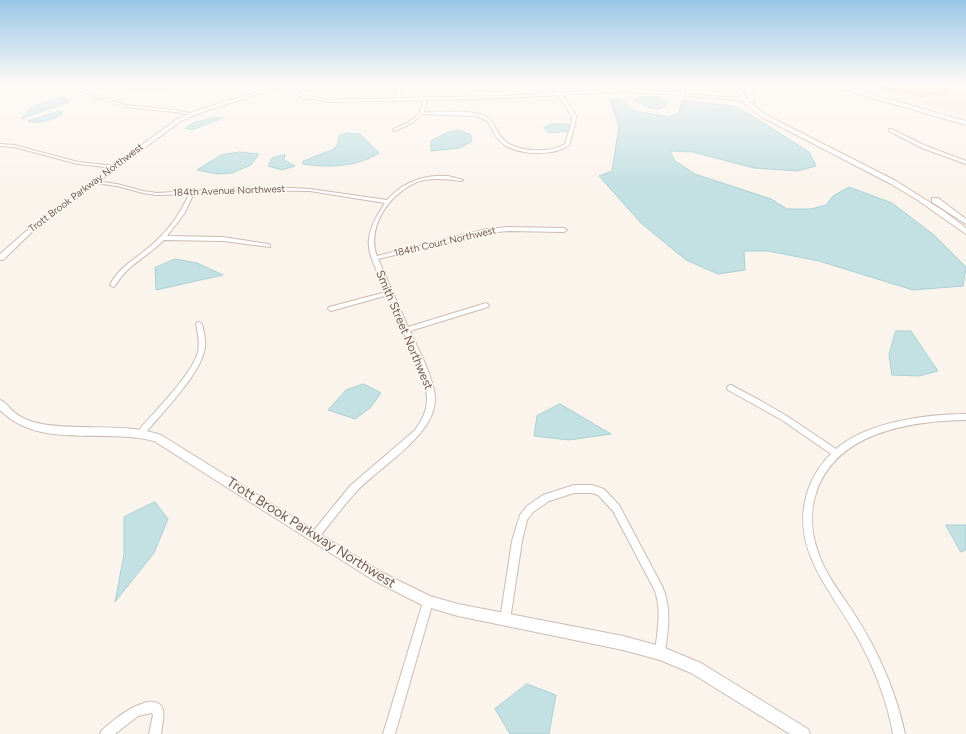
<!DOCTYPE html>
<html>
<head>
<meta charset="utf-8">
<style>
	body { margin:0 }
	canvas { display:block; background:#fbf4ed }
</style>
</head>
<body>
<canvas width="966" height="734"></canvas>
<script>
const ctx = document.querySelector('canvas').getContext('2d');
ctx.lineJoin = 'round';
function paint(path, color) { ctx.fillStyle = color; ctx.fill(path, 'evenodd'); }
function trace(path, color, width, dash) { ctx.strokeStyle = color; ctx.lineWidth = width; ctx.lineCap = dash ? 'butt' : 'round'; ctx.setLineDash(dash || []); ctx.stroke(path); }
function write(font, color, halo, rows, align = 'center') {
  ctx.font = font + ' Figtree,sans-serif'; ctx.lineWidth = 3; ctx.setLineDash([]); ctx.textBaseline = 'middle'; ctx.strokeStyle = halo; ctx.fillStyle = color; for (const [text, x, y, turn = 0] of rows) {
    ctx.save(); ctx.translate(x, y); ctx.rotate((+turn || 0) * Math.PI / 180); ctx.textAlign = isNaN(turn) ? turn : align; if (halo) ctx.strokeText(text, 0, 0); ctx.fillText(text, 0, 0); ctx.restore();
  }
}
const commercial = new Path2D(`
	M855,84H966V116Z`);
const green = new Path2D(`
	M121,84H180L162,93L128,90Z`);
const water = new Path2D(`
	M65,97L69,102L21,119L32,107Z
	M642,97H659L668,103L661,109L650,108L634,100Z
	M610,99H619L635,111L668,117L679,113L682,101L733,106L751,115L809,152L816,166L798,171L754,168L693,152L670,151L675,161L695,174L771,199L787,209H811L826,205L833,196L849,187L892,203L934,235L966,267L963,286L913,290L819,261L768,251H744L745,270L718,274L686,260L641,223L599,176L612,171L619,126Z
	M61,111L62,114C51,120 40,125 28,121Z
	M215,118H223L192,130L185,128L195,122Z
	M551,124H566L571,126L569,131L549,133L544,128Z
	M459,130L471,135L472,141L460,148L431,151V141L446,133Z
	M347,133L360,134L379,153C358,167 328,168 303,164V161L332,150L337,146L339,136Z
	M240,152L259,154L251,165L232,173L217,174L197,170L221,155Z
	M285,155L284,160L295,166L282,170L268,166L272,158Z
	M175,259L197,263L223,275L156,290L155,268Z
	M896,331H911L938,371L919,376L892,375L889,355Z
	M364,384L381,393L370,408L355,419L328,410L346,390Z
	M560,404L611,434L569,440L534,436L537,416Z
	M155,502L168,519L154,553L115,602L124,554V517Z
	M946,525H966V550L961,552Z
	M527,684L556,695L549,734H510L495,709Z`);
const building = new Path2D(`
	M875,84H957L941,96L930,93L924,97L898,89L895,91L875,86Z`);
const minor = new Path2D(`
	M63,84H68L124,105L176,110L192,114L190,115L176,112L123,107Z
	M397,84H401L400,98L503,96L557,93L551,84H555L560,93L624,89L681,93V84H685V94L753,99L755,100L753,101L624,91L562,95L576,116L575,124L569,145C554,157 516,155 502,143C489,132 495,120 474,116L422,114L412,123L395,131H393V129C408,123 421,119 423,100L331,102L304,98L280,86L283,85L306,96L331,100L396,98ZM558,95L572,116L571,124L565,144C550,153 517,153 504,140C495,132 495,119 482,115C464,109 443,113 424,112L427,100L503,98Z
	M889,129H891L926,146L966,161V164L922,148L889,131Z
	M0,144L14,145L78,162L115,166L117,167L115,168L78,164L14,147L0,146Z
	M435,176H448L463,180L461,181C449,179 436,178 424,180C394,187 365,225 377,256L487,229L508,227L564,228L567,230L564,232L508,231L487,233L378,259L408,327L486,303L489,305L488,307L410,331C418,349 435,380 435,399C435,436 379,467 356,492C342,507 330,524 317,540L314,541L311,540L310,537L311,534L350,486L415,430C427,414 430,400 424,381L388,295L331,311L328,309L329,307L386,292C369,252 358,243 385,203L310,191L244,190L194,193L184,214L167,236L223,237L268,244L270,245V247L223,241L164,240C147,257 127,265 115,286L113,287L110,285C118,268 134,260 148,248C166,234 180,215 189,194L157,195L143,193L117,186L95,183L93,182L95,181L117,184L143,191L157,193L244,188H289L310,189L387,200C401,185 415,178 435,176Z
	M197,322H199L202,324C204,333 207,343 204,352C198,377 160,415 143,436L140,437L137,436L136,434L137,432C154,412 191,376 198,352C200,343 198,333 196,324Z
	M731,385L761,401L787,416L836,449C866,422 927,414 966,414V420C910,421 836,432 816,493C810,512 811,533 818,552C826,577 845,598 858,620C879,653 897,695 905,734H893C887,699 873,665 856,635C830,588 789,548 808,490C813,477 820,464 831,454L782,420L728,390L727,388L728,386Z
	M574,485H592L604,489L619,505L662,586C672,608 668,630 665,653L664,657L660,658L656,657L655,653C657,632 662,611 655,591L613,511L598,495L592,493H574L549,501L533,512L527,520L522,541L510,620L509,624L505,625L501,624L500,620L512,541L520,515L527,506L543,495Z
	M428,597L431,599L433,602L395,734H383L423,602L425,599Z
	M147,702C170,700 163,719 161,734H149L153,715L152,713L138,716L115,734H100L102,730C116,718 129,707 147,702Z`);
const tertiary = new Path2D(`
	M284,84H290L205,111L181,121L36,228L3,260H0V254L32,226L177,119L201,109Z
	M0,400C6,402 9,408 14,412C21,418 32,422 42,424C81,431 122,422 161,435L381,572L430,596L458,604L623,636L660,646L701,663L808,729L810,734H790L691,673L660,660L623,650L458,616L424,606L373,580L154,441C105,428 39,450 0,410Z`);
const secondary = new Path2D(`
	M735,84H739L746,99L766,115L896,181L945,212L966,228V234L916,199L891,184L762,117L742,101Z
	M744,84H749L755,101H751L745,93Z
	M828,84H835L966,121V125L828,85Z
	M932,198H938L966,219V224L932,202Z`);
const farStreetnames = [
	["Trott Brook Parkway Northwest",86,188,-37],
	["184th Avenue Northwest",229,191,-2],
	["184th Court Northwest",445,242,-13]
];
const streetNames = [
	["Smith Street Northwest",404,330,67]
];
const nearStreetnames = [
	["Trott Brook Parkway Northwest",311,533,32]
];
paint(commercial, '#f9e7e2');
paint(green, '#d9e7cc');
paint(water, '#c3e0e3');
trace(water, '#aad0d3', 1);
paint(building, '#edd4c7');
trace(building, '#debaaa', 1);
trace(minor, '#ccbcb3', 2);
trace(tertiary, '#ccbcb3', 2);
trace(secondary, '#d1beb4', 2);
paint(minor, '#fff');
paint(tertiary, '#fff');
paint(secondary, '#fff');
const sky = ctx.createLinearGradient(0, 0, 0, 186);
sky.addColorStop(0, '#99c6e6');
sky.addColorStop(0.45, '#fdfaf7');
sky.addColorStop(1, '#fdfaf700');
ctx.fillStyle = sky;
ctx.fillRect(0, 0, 966, 186);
write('10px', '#745b52', '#fdf9f3', farStreetnames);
write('12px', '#745b52', '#fdf9f3', streetNames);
write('14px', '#745b52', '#fdf9f3', nearStreetnames);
</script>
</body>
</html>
